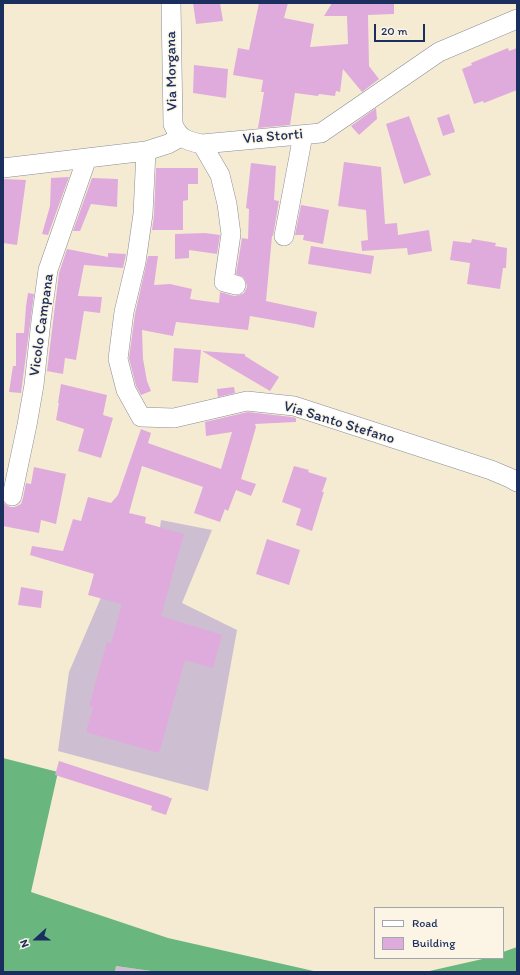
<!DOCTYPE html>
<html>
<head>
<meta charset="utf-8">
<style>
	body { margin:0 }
	#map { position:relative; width:520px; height:975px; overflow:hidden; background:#f5ebd2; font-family:Itim,sans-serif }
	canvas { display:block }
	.frame { position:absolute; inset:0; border:4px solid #1b2f5e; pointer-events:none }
	.legend { position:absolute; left:374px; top:907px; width:130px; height:52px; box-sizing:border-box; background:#fcf5e5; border:1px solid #a2a6af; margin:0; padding:5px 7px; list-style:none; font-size:12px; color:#1b2f5e }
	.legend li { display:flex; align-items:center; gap:8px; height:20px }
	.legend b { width:20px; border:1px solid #a2a6af }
	.north { position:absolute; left:16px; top:919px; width:40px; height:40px; -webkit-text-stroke:3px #fcf5e5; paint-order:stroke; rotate:249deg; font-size:11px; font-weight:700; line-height:16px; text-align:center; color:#1b2f5e }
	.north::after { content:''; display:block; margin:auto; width:14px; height:18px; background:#1b2f5e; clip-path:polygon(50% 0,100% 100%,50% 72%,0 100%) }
	.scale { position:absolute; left:374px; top:24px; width:51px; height:18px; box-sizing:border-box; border:2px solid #1b2f5e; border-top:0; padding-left:5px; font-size:12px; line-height:14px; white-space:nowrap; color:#1b2f5e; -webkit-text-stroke:3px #fcf5e5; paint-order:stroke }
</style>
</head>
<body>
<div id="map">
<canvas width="520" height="975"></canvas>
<div class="frame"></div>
<ul class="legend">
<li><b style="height:5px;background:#fff"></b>Road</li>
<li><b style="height:11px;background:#dfabdd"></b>Building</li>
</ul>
<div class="north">N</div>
<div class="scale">20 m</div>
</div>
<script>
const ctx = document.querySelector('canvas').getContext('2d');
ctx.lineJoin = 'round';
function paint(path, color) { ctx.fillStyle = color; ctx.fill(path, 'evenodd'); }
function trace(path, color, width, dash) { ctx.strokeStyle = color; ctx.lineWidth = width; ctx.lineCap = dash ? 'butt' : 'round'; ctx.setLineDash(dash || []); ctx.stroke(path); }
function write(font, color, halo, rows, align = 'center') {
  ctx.font = font + ' Itim,sans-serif'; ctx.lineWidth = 3; ctx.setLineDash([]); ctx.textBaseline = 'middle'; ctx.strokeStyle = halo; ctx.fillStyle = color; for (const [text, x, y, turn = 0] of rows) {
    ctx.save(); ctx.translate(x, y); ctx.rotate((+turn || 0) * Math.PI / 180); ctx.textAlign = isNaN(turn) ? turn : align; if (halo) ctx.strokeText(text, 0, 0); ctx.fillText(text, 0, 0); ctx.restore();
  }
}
const industrial = new Path2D(`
	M161,520L212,530L182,603L237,630L208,791L58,751L69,672L103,593L157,551Z
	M116,966L158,972H115Z`);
const forest = new Path2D(`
	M3,758L58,772L31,892L168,938L318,972H158L116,966L115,972H3Z
	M517,947V972H425L487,958H503V952Z`);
const building = new Path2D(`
	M193,3H220L223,21L196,24Z
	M259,3H288L284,18L314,24L310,47L348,44L347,16H324L332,3H394V14L368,15L369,66L379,79L362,92L343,69L340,92L336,91L335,96L319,94L318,96L295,93L290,125L258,128L264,92H261L263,80L233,75L238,48L249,50Z
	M508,48L509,51L517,48V90L484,103L483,101L474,104L462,69L472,65L471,63Z
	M194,65L228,69L226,98L193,93Z
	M376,108L377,119L359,135L351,126Z
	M449,114L455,132L443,136L437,118Z
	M409,116L431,175L404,184L386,124Z
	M344,162L381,167L385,224L397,223L398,235L429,230L432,251L408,255L407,248L362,251L361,241L368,240L366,210L338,206Z
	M251,163L276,166L274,200L279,201L273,236H272L266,301L317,312L314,328L296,324L250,316L248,330L176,322L173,336L142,330L143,359L147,381L151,391L141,395L136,386L129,358L135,314L148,256H158L154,285L170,284L192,289L190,299L219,303L220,292L234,296L239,295L244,293L247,287L246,282L243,277L236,274L242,238L248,239L249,209L246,208Z
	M156,168H198V184H188V200L183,201V230H152L154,215Z
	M69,177L48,235L42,234L50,206L51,178Z
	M92,178L118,179L117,207L91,204L80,231H73Z
	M3,179L26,180L17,245L3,243Z
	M301,205L329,210L323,244L303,240L304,235H295Z
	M205,233L220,235L217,254L189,250V258L175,259V234Z
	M472,239L496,243L495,246L507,248L506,268H503L500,289L467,284L470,263L450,260L453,241L471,243Z
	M311,246L374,256L371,274L308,264Z
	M67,249L108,257V253L126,254L123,268L84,265L78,296L102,297L100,313L84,311L76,360L65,358L63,374L47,371L59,273Z
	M28,293L34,294L21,393L9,392L13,366H16V333H24L26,306Z
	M174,348L201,350L198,383L172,381Z
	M202,351L245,354V356L279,377L270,391Z
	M61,384L107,395L103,415L113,418L101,458L78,451L84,429L56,420L59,403H58Z
	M234,387L235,393L218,397L217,389Z
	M248,412L292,417L296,418V422L255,424L256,427L241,479L256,484L251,496L236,490L228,511L225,509L220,522L194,513L203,487L142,466L129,513L146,517L145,523L184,534L161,616L222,635L213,668L185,660L159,753L86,732L93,707L89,706L107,642L111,643L122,604L88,595L94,574L30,555L32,546L63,551L73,519L81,521L88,497L111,503L118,495L141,429L151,433L148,443L221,469L232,432L206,436L205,422Z
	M294,466L309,470L308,472L327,478L322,492H324L312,531L296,525L301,509L282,502Z
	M34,467L66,474L56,524L41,520L39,533L3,526V502L5,504L10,507H15L21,504L23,498L26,483L31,484Z
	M267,539L300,550L289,585L256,574Z
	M21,587L43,591L41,608L18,605Z
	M59,761L169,797V798H172L166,815L151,810L152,806L55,775Z`);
const street = new Path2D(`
	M171,3L173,124C179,139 187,141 202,144L321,133L439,52L517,19
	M202,144L220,175L227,204L231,234L224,282L236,285
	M146,151L143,214L136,262L124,312L118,359L126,390L141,417L174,418L247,401L294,406L491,470L510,478L517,482
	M3,168L146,151L168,144L181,137
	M284,236L303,135
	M12,496L27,425L34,385L41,321L48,270L87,158`);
const streetNames = [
	["Via Morgana",172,71,-91],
	["Via Storti",273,137,-5],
	["Vicolo Campana",42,325,-82],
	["Via Santo Stefano",339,423,17]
];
paint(industrial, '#cebed1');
paint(forest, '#6ab67f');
paint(building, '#dfabdd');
trace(street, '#888d98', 20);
trace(street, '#fff', 19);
write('15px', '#1b2f5e', '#fcf5e5', streetNames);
</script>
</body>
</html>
